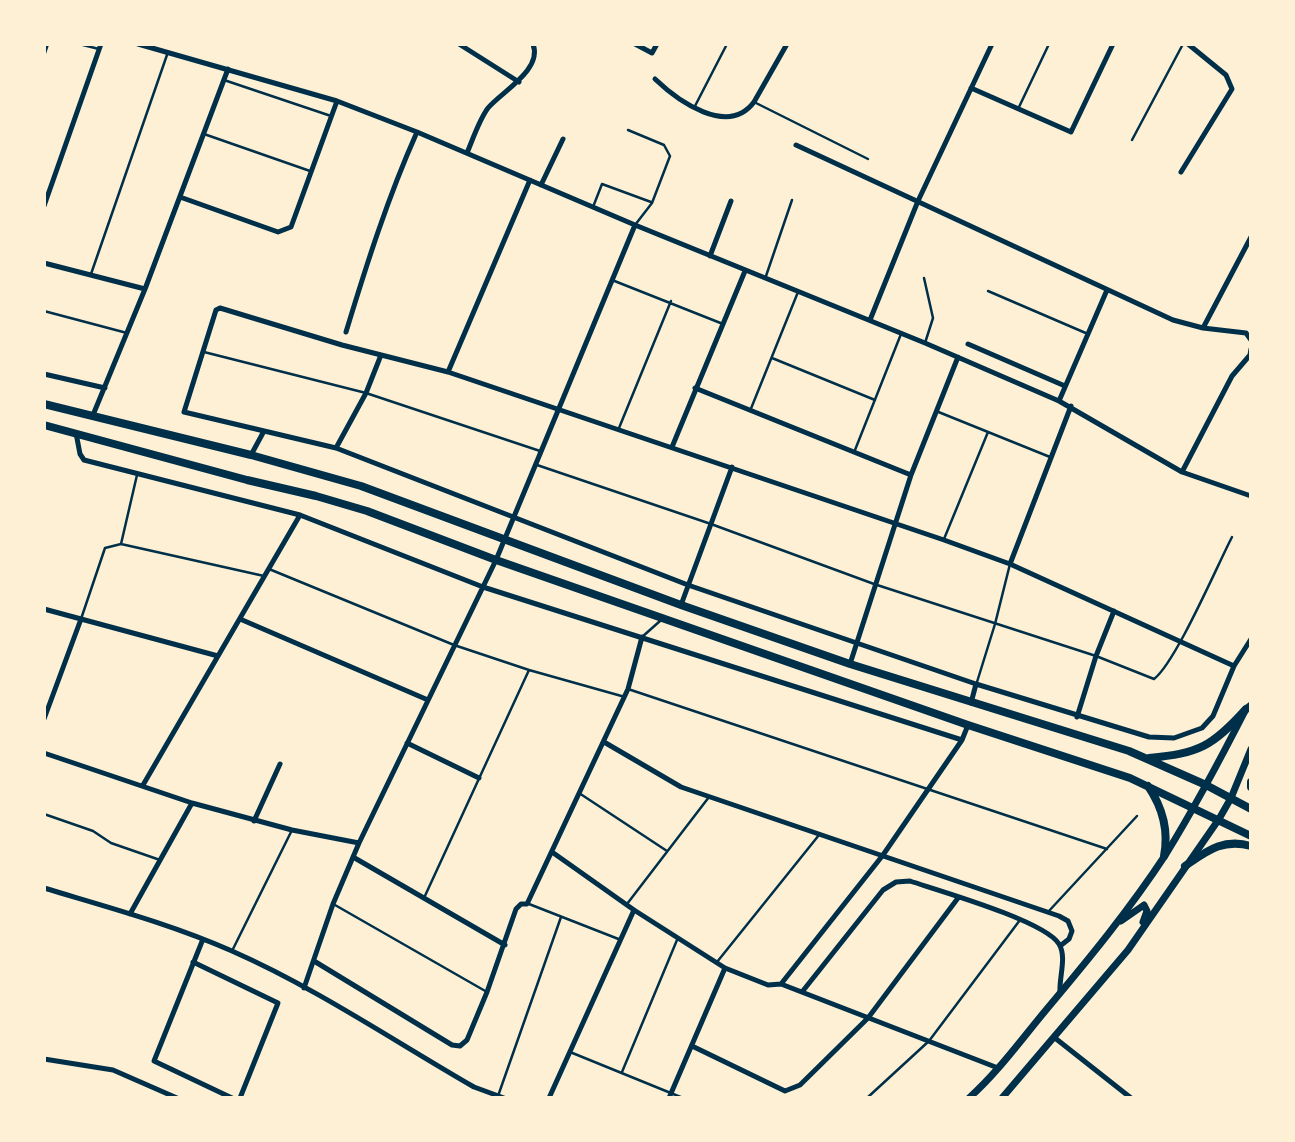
<!DOCTYPE html>
<html>
<head>
<meta charset="utf-8">
<style>
	body { margin:0 }
	#map { position:relative; width:1295px; height:1142px; overflow:hidden; background:#fdf0d5; font-family:"Source Sans 3",sans-serif }
	canvas { display:block }
	.frame { position:absolute; inset:0; border:46px solid #fdf0d5; pointer-events:none }
</style>
</head>
<body>
<div id="map">
<canvas width="1295" height="1142"></canvas>
<div class="frame"></div>
</div>
<script>
const ctx = document.querySelector('canvas').getContext('2d');
ctx.lineJoin = 'round';
function trace(path, color, width, dash) { ctx.strokeStyle = color; ctx.lineWidth = width; ctx.lineCap = dash ? 'butt' : 'round'; ctx.setLineDash(dash || []); ctx.stroke(path); }
const service = new Path2D(`
	M79,44L99,49
	M44,56L48,44
	M224,80L331,116
	M754,102L868,159
	M695,106L727,44
	M1019,107L1049,44
	M628,130L664,145L670,156L652,203L635,225
	M204,134L310,171
	M1132,140L1183,44
	M593,207L602,184L651,202
	M91,274L168,52
	M766,276L792,200
	M924,278L933,318L925,343
	M612,280L723,324
	M988,291L1088,334
	M44,311L127,333
	M204,352L366,393L540,451
	M772,358L875,400
	M750,411L798,292
	M936,411L1050,457
	M619,428L671,301
	M855,450L901,334
	M537,465L711,524L874,584L1096,656L1154,679C1176,662 1217,566 1232,537
	M944,539L988,432
	M121,544L137,475
	M269,569L454,645L529,670L625,697
	M81,619L105,548L121,544L264,576
	M642,637L660,621
	M977,682L995,624L1010,564
	M628,689L1107,849
	M579,793L667,851
	M44,814L93,831L111,843L160,860
	M424,898L529,670
	M529,904L621,940
	M627,904L709,797
	M335,905L487,992
	M1048,912L1137,816
	M233,949L292,830
	M717,962L819,835
	M570,1052L683,1098
	M622,1072L677,940
	M498,1096L561,917
	M867,1098L929,1041L1020,920`);
const minor = new Path2D(`
	M138,44L337,101L417,132L635,225L925,343L1059,401L1182,472L1251,496
	M459,44L519,82
	M635,44L652,53L657,44
	M655,79C678,101 728,137 754,102L787,44
	M971,88L1071,132L1113,44
	M796,145L1173,320L1203,328L1246,333L1251,340
	M467,153C473,139 479,120 488,108C501,92 543,70 533,44
	M1181,172L1232,89L1226,75L1188,44
	M541,185L563,139
	M180,197L278,232L291,227L337,101
	M44,206L101,44
	M710,256L731,201
	M44,263L145,289
	M870,320L918,201L992,44
	M1203,328L1251,237
	M346,332C367,263 388,197 417,132
	M968,344L1065,386
	M448,372L530,180
	M44,374L105,388
	M695,388L911,475
	M1059,401L1107,290
	M93,415L145,289L228,69
	M76,433L80,454L84,460L300,515L483,587L962,740
	M672,447L745,271
	M336,448L366,393L381,355
	M251,455L264,431
	M1182,472L1232,376L1250,355L1251,349
	M1010,564L1071,406
	M681,605L732,467
	M44,609L218,656
	M240,619L428,700
	M850,664L911,475L958,357
	M1234,666L1010,564L944,540L448,372L342,345L220,308L216,310L184,412L336,448L688,585L976,684L1149,737L1174,738L1202,728L1213,716L1234,666L1251,639
	M971,703L976,684
	M1077,717L1096,656L1114,611
	M44,719L81,619
	M604,742L681,787L1059,916L1068,921L1072,931L1069,939L1060,946
	M407,743L479,778
	M44,753L192,803L292,830L359,843
	M143,785L300,515
	M254,821L280,764
	M552,852L634,910L725,968L768,985L781,984L998,1068
	M353,857L505,945
	M44,888C107,907 171,924 232,951C316,988 394,1041 474,1087L504,1098
	M130,914L192,803
	M203,939L154,1061L232,1098
	M314,961L452,1045L460,1046L467,1040L487,992L516,909L521,904H527L628,689L642,637
	M193,962L278,1003L240,1098
	M781,984L883,855L962,740L968,725
	M304,988L333,904L359,843L496,560L635,225
	M802,992L883,890L896,882L910,881C940,891 1045,921 1059,944C1067,957 1059,977 1060,992
	M1055,1038L1131,1098
	M692,1046L785,1091L800,1085L868,1018L958,898
	M44,1059L113,1070L177,1098
	M549,1098L634,910
	M669,1098L725,968`);
const tertiary = new Path2D(`
	M1121,921L1144,905L1147,911L1143,922
	M969,1098C998,1072 1021,1040 1046,1010C1088,960 1130,909 1166,854C1195,807 1221,758 1246,709L1251,705
	M1002,1098L1128,950L1219,819L1231,798L1251,749`);
const secondary = new Path2D(`
	M44,404L251,455L361,486L681,605L850,664L1129,751L1206,785L1251,809
	M44,425L247,480L316,496L367,511L496,560L662,618L968,725L1130,778L1251,836
	M1149,758C1199,753 1212,747 1246,709
	M1251,782V787
	M1148,786C1163,808 1169,830 1164,856
	M1185,866C1207,851 1223,838 1251,846`);
trace(service, '#003049', 2.5);
trace(minor, '#003049', 5);
trace(tertiary, '#003049', 7);
trace(secondary, '#003049', 8);
</script>
</body>
</html>
